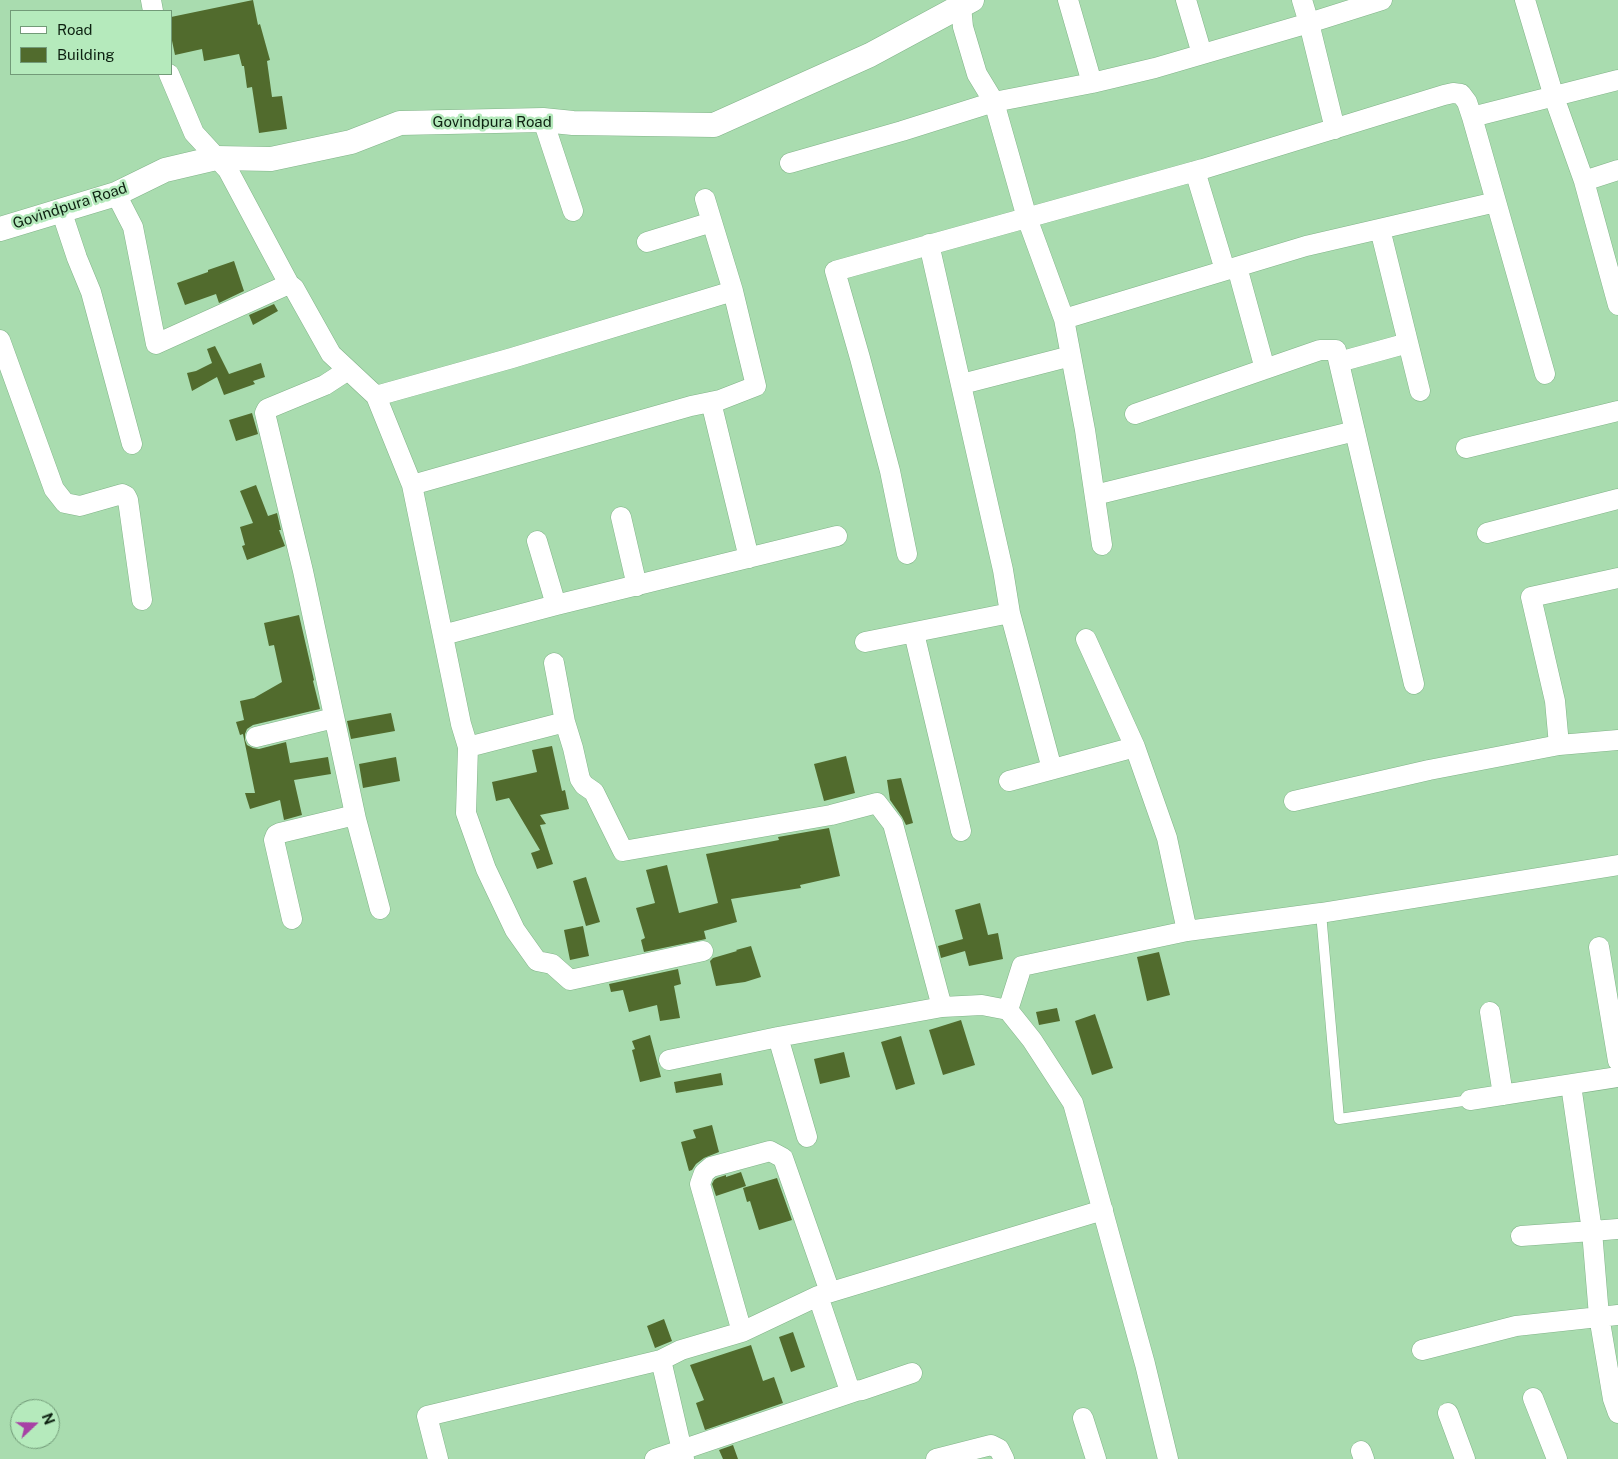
<!DOCTYPE html>
<html>
<head>
<meta charset="utf-8">
<style>
	body { margin:0 }
	#map { position:relative; width:1618px; height:1459px; overflow:hidden; background:#a9dcaf; font-family:"Public Sans",sans-serif }
	canvas { display:block }
	.legend { position:absolute; left:10px; top:10px; width:162px; height:65px; box-sizing:border-box; background:#b5eabc; border:1px solid #729a78; margin:0; padding:6px 9px; list-style:none; font-size:15px; color:#0d2111 }
	.legend li { display:flex; align-items:center; gap:10px; height:25px }
	.legend b { width:25px; border:1px solid #729a78 }
	.north { position:absolute; left:10px; top:1399px; width:50px; height:50px; box-sizing:border-box; background:#b5eabc; border:1px solid #729a78; border-radius:50%; rotate:69deg; font-size:14px; font-weight:700; line-height:20px; text-align:center; color:#0d2111 }
	.north::after { content:''; display:block; margin:auto; width:18px; height:22px; background:#a741a5; clip-path:polygon(50% 0,100% 100%,50% 72%,0 100%) }
</style>
</head>
<body>
<div id="map">
<canvas width="1618" height="1459"></canvas>
<ul class="legend">
<li><b style="height:6px;background:#fff"></b>Road</li>
<li><b style="height:14px;background:#516b2d"></b>Building</li>
</ul>
<div class="north">N</div>
</div>
<script>
const ctx = document.querySelector('canvas').getContext('2d');
ctx.lineJoin = 'round';
function paint(path, color) { ctx.fillStyle = color; ctx.fill(path, 'evenodd'); }
function trace(path, color, width, dash) { ctx.strokeStyle = color; ctx.lineWidth = width; ctx.lineCap = dash ? 'butt' : 'round'; ctx.setLineDash(dash || []); ctx.stroke(path); }
function write(font, color, halo, rows, align = 'center') {
  ctx.font = font + ' "Public Sans",sans-serif'; ctx.lineWidth = 5; ctx.setLineDash([]); ctx.textBaseline = 'middle'; ctx.strokeStyle = halo; ctx.fillStyle = color; for (const [text, x, y, turn = 0] of rows) {
    ctx.save(); ctx.translate(x, y); ctx.rotate((+turn || 0) * Math.PI / 180); ctx.textAlign = isNaN(turn) ? turn : align; if (halo) ctx.strokeText(text, 0, 0); ctx.fillText(text, 0, 0); ctx.restore();
  }
}
const building = new Path2D(`
	M253,0L258,25L260,24L270,60L267,61L272,97L282,96L287,129L259,133L252,87L247,88L244,66H242L239,54L204,61L202,49L175,55L171,36V17Z
	M234,261L244,291L219,303L216,294L185,305L177,283L208,272V270Z
	M274,304L278,311L253,325L249,315Z
	M215,346L229,374L261,363L265,377L253,381L255,384L224,395L217,377L192,391L187,373L196,371L212,363L207,349Z
	M252,413L258,434L236,441L229,420Z
	M256,485L268,516L277,513L281,530H279L285,546L247,560L242,546L245,545L240,527L253,523L240,491Z
	M299,615L314,680L313,681L320,709L253,725L247,729L245,734V740L247,745L253,748L259,749L286,742L290,763L328,757L331,774L294,780L302,815L284,820L280,800L250,809L245,793H255L243,734L240,735L236,722L244,720L240,701L254,698L282,682L274,645L269,646L264,623Z
	M391,713L395,731L351,739L347,721Z
	M552,746L562,791L565,790L569,809L540,815L546,824L540,825L553,864L537,869L531,853L540,850L509,798L496,801L492,782L537,772L532,750Z
	M846,756L855,793L824,801L814,764Z
	M396,757L400,781L363,788L359,764Z
	M901,778L913,823L906,825L902,817L890,800L887,780Z
	M829,828L840,876L800,885L801,888L731,899L737,922L704,931L706,939L644,952L641,940L645,938L636,908L655,903L646,870L667,865L679,913L718,903L706,854L779,840L778,837Z
	M586,877L600,922L586,926L573,881Z
	M980,903L988,935L998,933L1003,959L969,966L965,951L941,958L938,946L963,939L955,910Z
	M583,926L589,956L570,960L564,930Z
	M751,946L761,977L745,982L716,986L710,961L713,958L737,951L736,950Z
	M1159,952L1170,995L1147,1001L1137,957Z
	M678,969L681,984L674,986L680,1018L660,1021L657,1005L629,1012L623,990L611,992L609,984Z
	M1057,1008L1060,1021L1039,1025L1036,1012Z
	M1095,1014L1113,1068L1092,1075L1075,1021Z
	M961,1020L975,1065L943,1075L929,1030Z
	M650,1035L661,1077L640,1082L632,1050L635,1049L632,1041Z
	M901,1036L915,1084L896,1090L881,1042Z
	M844,1052L850,1077L820,1084L814,1059Z
	M721,1073L723,1085L676,1093L674,1082Z
	M712,1125L719,1152L704,1158L696,1164L692,1170L689,1171L681,1142L696,1138L693,1130Z
	M741,1172L746,1186L716,1196L712,1184L714,1180L717,1178L726,1175V1177Z
	M777,1178L792,1220L759,1230L750,1201L747,1202L743,1188Z
	M664,1319L672,1341L655,1348L647,1326Z
	M793,1332L805,1367L791,1372L779,1337Z
	M751,1345L763,1381L774,1377L783,1403L705,1430L696,1403L704,1400L690,1365Z
	M733,1445L738,1459H723L719,1450Z`);
const service = new Path2D(`
	M1321,913L1339,1119L1470,1100`);
const minor = new Path2D(`
	M151,0L153,11
	M1068,0L1092,83
	M1186,0L1202,54
	M1525,0L1554,97L1584,181L1618,305
	M961,6L963,27L977,74L994,102L1027,218L1064,319L1085,430L1102,545
	M169,74L194,133L228,170L289,284L294,288L331,354L376,396L412,485L461,724L468,747L565,722L573,748L580,779L584,785L594,792L623,851L831,815L877,803L893,824L942,1007L982,1005L1008,1010L1032,1040L1073,1103L1145,1364L1168,1459
	M1472,117L1545,374
	M543,120L573,211
	M1335,129L1309,23L1382,0
	M790,163L902,131L994,102L1092,83L1155,68L1309,23L1302,0
	M1195,171L1225,270
	M1584,181L1618,170
	M116,194L133,227L156,344L289,284
	M61,210L77,258L91,292L132,444
	M1380,229L1420,391
	M647,242L712,222
	M929,244L1003,570L1010,613L1052,769
	M1237,267L1265,369
	M1064,319L1306,246L1496,202
	M0,340L54,489L65,503L80,506L122,494L126,496L128,500L142,600
	M1339,362L1408,343
	M348,370L325,385L267,409L265,413L303,571L356,819L380,909
	M962,384L1071,356
	M376,396L512,358L733,291
	M711,402L749,558
	M1135,414L1320,350H1336L1414,684
	M1466,448L1618,411
	M412,485L691,406L720,400L756,386L733,291L705,199
	M1095,495L1355,431
	M621,517L637,586
	M1487,533L1618,499
	M537,541L556,605
	M907,554L890,471L860,358L835,271L1203,169L1444,95L1453,93L1461,94L1467,102L1472,117L1618,80
	M914,633L961,831
	M443,635L556,605L837,536
	M1086,639L1135,747
	M865,642L1010,613
	M554,663L565,722
	M256,737L334,718
	M1559,745L1555,701L1531,597L1618,578
	M468,747L466,813L486,869L515,930L537,961L552,964L570,980L703,951
	M1009,781L1135,747L1167,838L1187,931
	M1294,801L1429,770L1559,745L1618,740
	M292,919L274,840L276,835L280,833L355,815
	M1599,947L1618,1061
	M1008,1010L1022,966L1187,931L1321,913L1618,865
	M1490,1012L1503,1095
	M778,1037L807,1137
	M669,1060L778,1037L942,1007
	M1470,1100L1618,1077
	M1618,1229L1592,1231L1599,1316L1613,1399L1618,1413
	M1521,1236L1592,1231L1571,1085
	M818,1296L848,1385C852,1391 855,1391 862,1390L912,1373
	M742,1332L700,1184L704,1173L711,1167L770,1151L783,1158L830,1292
	M1422,1350L1516,1326L1618,1315
	M661,1360L684,1459
	M1533,1398L1557,1459
	M1448,1413L1465,1459
	M1083,1418L1096,1459
	M1361,1451L1364,1459
	M438,1459L427,1416L661,1360L681,1350L742,1332L818,1296L1103,1210
	M655,1459L856,1391
	M936,1459L991,1445L999,1449L1004,1459`);
const tertiary = new Path2D(`
	M0,229L116,194L165,170L216,158L271,159L351,142L400,123L543,120L573,123L714,125L870,55L972,0`);
const streetNames = [
	["Govindpura Road",492,122],
	["Govindpura Road",70,206,-18]
];
paint(building, '#516b2d');
trace(service, '#81b388', 11);
trace(minor, '#81b388', 21);
trace(tertiary, '#81b388', 25);
trace(service, '#fff', 10);
trace(minor, '#fff', 20);
trace(tertiary, '#fff', 24);
write('15px', '#0d2111', '#b5eabc', streetNames);
</script>
</body>
</html>
